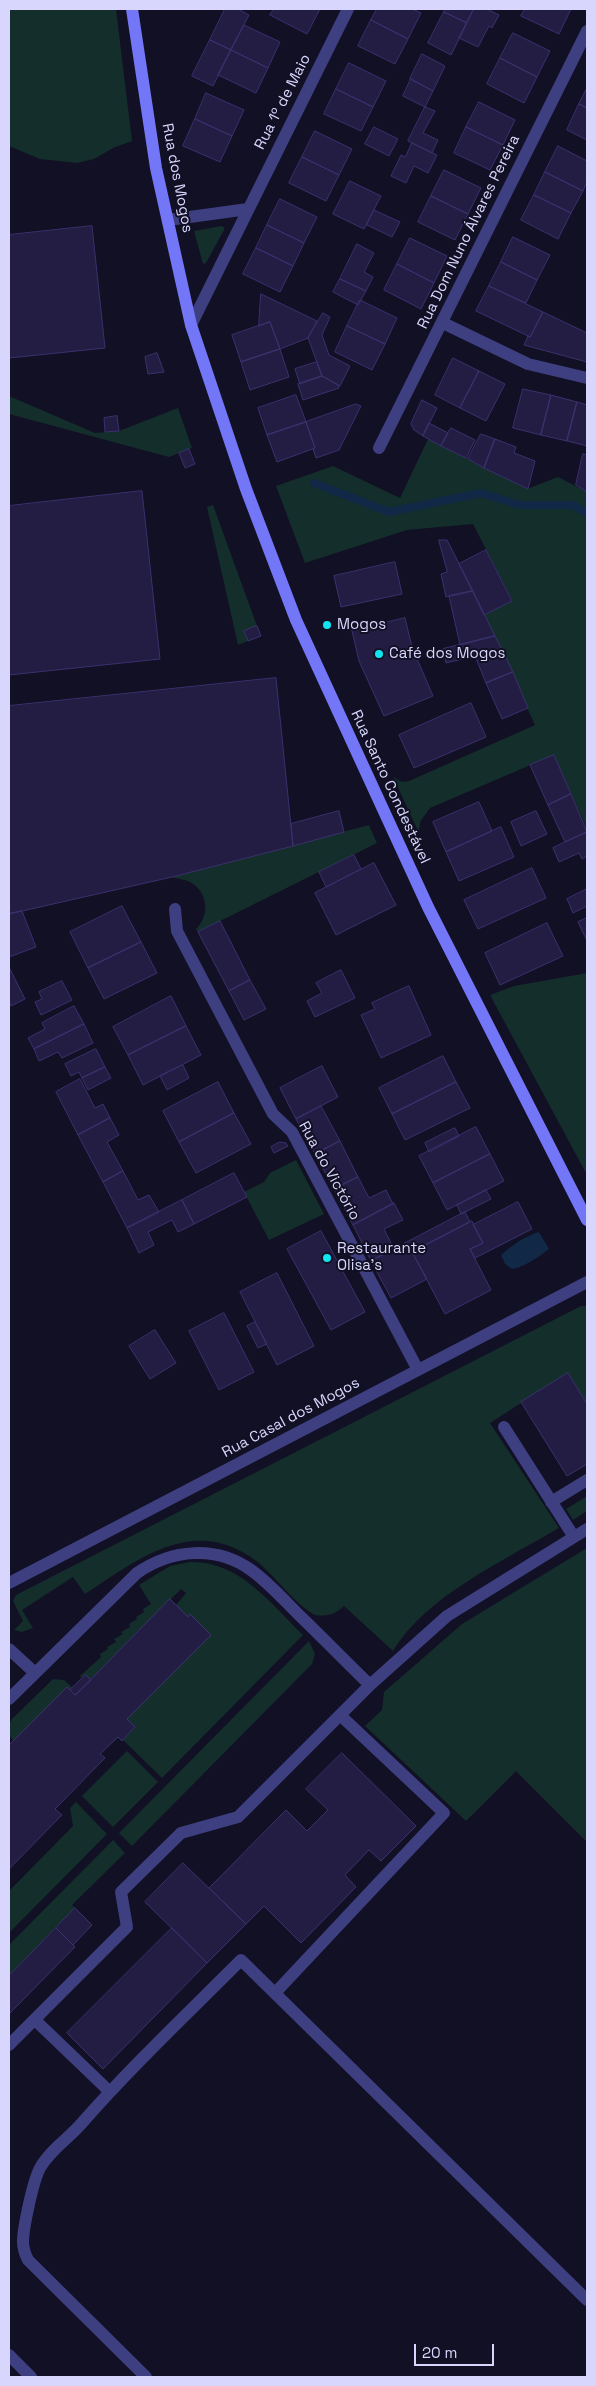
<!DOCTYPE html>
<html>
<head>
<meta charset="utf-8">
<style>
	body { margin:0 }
	#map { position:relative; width:596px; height:2386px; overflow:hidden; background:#121024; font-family:"Space Grotesk",sans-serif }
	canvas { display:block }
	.frame { position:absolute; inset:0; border:10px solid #d8d6fc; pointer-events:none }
	.scale { position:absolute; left:414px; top:2344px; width:80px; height:22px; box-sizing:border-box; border:2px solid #d8d6fc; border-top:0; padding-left:6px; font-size:15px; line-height:18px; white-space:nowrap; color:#d8d6fc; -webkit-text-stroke:4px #121024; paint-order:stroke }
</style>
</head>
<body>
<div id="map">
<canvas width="596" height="2386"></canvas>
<div class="frame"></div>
<div class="scale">20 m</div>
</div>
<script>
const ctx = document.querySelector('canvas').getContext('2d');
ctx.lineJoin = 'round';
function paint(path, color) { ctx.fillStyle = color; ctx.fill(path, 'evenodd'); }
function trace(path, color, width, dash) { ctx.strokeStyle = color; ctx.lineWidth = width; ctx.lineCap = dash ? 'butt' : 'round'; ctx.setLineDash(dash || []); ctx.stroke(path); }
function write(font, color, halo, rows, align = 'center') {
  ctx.font = font + ' "Space Grotesk",sans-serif'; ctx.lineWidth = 4; ctx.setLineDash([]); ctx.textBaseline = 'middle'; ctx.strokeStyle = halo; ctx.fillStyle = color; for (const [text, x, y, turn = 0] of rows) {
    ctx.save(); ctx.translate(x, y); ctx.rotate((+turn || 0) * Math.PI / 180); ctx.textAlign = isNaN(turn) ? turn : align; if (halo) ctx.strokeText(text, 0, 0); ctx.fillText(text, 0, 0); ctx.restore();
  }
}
const green = new Path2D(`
	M9,9H116L132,141L113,148L94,159L77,163L40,159L9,146Z
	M221,226L224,227V230L206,263L203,264L194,231Z
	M9,396L95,433L119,431L178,408L192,448L169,457L9,414Z
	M428,439L527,489L558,477L587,492V829L554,755L430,808L420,822L419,833L393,777L402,782L409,781L535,725L484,615L512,600L473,524L407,530L305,563L276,486L333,466L400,498Z
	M213,505L257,626L244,631L248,641L238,645L207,507Z
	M369,825L377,843L198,932L196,929C210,915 208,892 190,882C184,879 177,879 172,877Z
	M587,973V1175L490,995L514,986Z
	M296,1160L324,1214L269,1240L244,1192L264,1182L270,1173Z
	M581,1306H587V1404L568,1373L490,1423L559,1528C505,1560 426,1596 393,1651L344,1606C336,1614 326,1617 315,1615C292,1602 276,1576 255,1560C193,1514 137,1560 85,1594L73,1577L22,1610L33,1628L22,1632L14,1630L23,1621L13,1601L16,1595Z
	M587,1496V1511L573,1520L566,1509Z
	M587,1548V1842L516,1771L466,1821L365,1726L382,1710L384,1692L462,1624Z
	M190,1562C240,1561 270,1603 303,1635L162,1778L123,1740L135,1727L127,1719L190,1615L188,1617L176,1605L186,1593L181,1589L91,1680L86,1675L82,1678L80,1676L101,1657L100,1654L108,1649L107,1647L116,1642L114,1639L123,1634L121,1632L130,1627L129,1624L137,1619L136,1617L144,1612L143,1609L151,1604L139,1585L170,1566Z
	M309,1641L315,1654L312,1664L132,1846L119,1833Z
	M53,1679L64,1680L73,1688L70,1690L67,1687L13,1741C8,1734 7,1727 12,1719Z
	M127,1751L158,1782L113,1827L82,1796Z
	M76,1802L107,1834L9,1933V1891L73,1826L70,1808Z
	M113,1840L125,1853L72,1905L75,1908L9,1976V1945Z`);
const water = new Path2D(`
	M539,1232L549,1249C539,1257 524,1267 512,1269L505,1264L501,1255C512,1245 525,1236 539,1232Z`);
const stream = new Path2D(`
	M314,483L389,512L481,493L520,505H573L587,513`);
const building = new Path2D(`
	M225,9H238L249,15L231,50L210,40Z
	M274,9H320L307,34L270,15Z
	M377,9H412L421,13L408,39L371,20Z
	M445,9H471L473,10L467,23L444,12Z
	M474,9H487L499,15L492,28L489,26L478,47L459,38Z
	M525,9H571L559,34L521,16Z
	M444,12L467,23L451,55L428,43Z
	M371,20L408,39L395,64L358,46Z
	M244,25L280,42L268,68L231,50Z
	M513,33L550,51L537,77L500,58Z
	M210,40L231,50L213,86L192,76Z
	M231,50L268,68L256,93L218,75Z
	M422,54L445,66L433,91L410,79Z
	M500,58L537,77L524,103L487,84Z
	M349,63L386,81L373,107L336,89Z
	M411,79L433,91L425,107L403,96Z
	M587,88V108L579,104Z
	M336,89L373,107L361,131L324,114Z
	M206,93L244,110L232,136L195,119Z
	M479,102L515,120L503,145L466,127Z
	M579,104L587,108V140L567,130Z
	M425,107L435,111L423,133L438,140L432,153L408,141Z
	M195,119L232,136L220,162L183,146Z
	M374,127L398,139L389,156L365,144Z
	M466,127L503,145L490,170L454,153Z
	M315,131L352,149L339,175L302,157Z
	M412,143L437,155L428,173L414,166L406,183L391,176L401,155L405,157Z
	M558,146L587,161V181L583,191L545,172Z
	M302,157L339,175L326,201L289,183Z
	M444,170L481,188L468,214L431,196Z
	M545,172L583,191L571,213L534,195Z
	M350,181L381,196L364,229L333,214Z
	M534,195L571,213L558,239L521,220Z
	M431,196L468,214L455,240L418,222Z
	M280,199L317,217L304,243L267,225Z
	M374,210L400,222L392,237L367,225Z
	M267,225L304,243L293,266L256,248Z
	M92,226L105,348L9,358V235Z
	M513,237L550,255L537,280L501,262Z
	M410,238L447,256L434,283L397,264Z
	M357,244L374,253L364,272L373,277L366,291L340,279Z
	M256,248L293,266L280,292L243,274Z
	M501,262L537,280L526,303L489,286Z
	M397,264L434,283L421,309L384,290Z
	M340,279L366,291L358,305L333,292Z
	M489,286L543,312L530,337L476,311Z
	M261,294L317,321L308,338L280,349L270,322L259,326Z
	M360,300L397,318L385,344L347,326Z
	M543,312L587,333V362L524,345L528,336L530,337Z
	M323,313L330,317L322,335L329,355L350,366L340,386L322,376L308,338Z
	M270,322L280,349L241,362L232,335Z
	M347,326L385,344L372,370L335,352Z
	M280,349L289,377L250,390L241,362Z
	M157,353L164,372L148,374L145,357Z
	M453,358L479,371L460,408L435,395Z
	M317,362L322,376L300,384L295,369Z
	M479,371L505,384L486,421L460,408Z
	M322,376L338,385L339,388L303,400L298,384Z
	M523,389L551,395L541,435L513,428Z
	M296,395L306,422L267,435L258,408Z
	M551,395L577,402L567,441L541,435Z
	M422,400L437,408L423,436L414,430L411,424Z
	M577,402L587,405V446L567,441Z
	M356,404L361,406L339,450L316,458L313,449L315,448L306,422Z
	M117,416L119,431L105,432L104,418Z
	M306,422L315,448L277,462L267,435Z
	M429,423L448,433L441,446L423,436Z
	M451,428L475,440L466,458L441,446Z
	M481,434L495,439L484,468L468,459Z
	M495,439L516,447L514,453L535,461L528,489L484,468Z
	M189,449L195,464L185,468L179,453Z
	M583,454L587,455V492L576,485Z
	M142,491L160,659L9,675V506Z
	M439,540H447L473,591L446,597L441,574L447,572Z
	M486,550L512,601L484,615L459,564Z
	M395,562L402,594L341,607L334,576Z
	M473,591L495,636L460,645L449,596Z
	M405,618L412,647L433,696L384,716L359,661L352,631Z
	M257,626L261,636L248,641L244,631Z
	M495,636L513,672L486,683L475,656L446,663L443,649Z
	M513,672L528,708L502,719L486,683Z
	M276,678L293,846L172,877L9,914V706Z
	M471,703L486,737L414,768L399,735Z
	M554,755L571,794L548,805L530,765Z
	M571,794L587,832L565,842L548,805Z
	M479,802L492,831L446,852L433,822Z
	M339,811L344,832L293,846L291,824Z
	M536,811L547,834L521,846L511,822Z
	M501,827L514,857L459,881L446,852Z
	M587,832V856L582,859L579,853L559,862L553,848Z
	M354,855L361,869L326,887L319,872Z
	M374,863L396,905L336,935L315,893Z
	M532,868L546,898L478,929L464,900Z
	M587,889V906L573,913L567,899Z
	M122,906L141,942L88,968L70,932Z
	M22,911L36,947L9,957V914Z
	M587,918V941L578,922Z
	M220,921L250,980L229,991L198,932Z
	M547,923L563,956L500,985L485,953Z
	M141,942L157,973L104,999L88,968Z
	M9,967L25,999L11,1006L9,1001Z
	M341,970L355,998L315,1017L307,1001L322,993L316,983Z
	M250,980L266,1009L244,1020L229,991Z
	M62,981L72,1000L41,1015L35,1002L42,999L39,992Z
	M409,986L431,1035L381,1058L361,1015L375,1009L372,1003Z
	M171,996L186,1026L128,1055L113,1027Z
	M74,1006L84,1024L34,1049L28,1038L45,1029L42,1023Z
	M84,1024L93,1043L62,1058L58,1052L39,1061L34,1049Z
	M186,1026L201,1055L143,1085L128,1055Z
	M96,1049L105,1067L82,1078L79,1072L71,1076L65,1064Z
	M443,1056L456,1082L392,1114L379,1088Z
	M183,1065L189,1078L167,1090L160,1076Z
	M322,1066L338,1097L296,1119L280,1088Z
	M105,1067L111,1078L88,1090L82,1078Z
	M80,1079L95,1108L103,1104L110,1118L78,1135L56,1092Z
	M218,1082L234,1113L179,1142L163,1111Z
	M456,1082L470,1108L405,1140L392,1114Z
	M321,1106L340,1141L315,1154L296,1119Z
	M234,1113L251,1144L196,1173L179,1142Z
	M110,1118L119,1135L107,1142L123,1171L103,1182L78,1135Z
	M476,1127L490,1154L433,1183L419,1156Z
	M455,1128L459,1136L429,1152L425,1143Z
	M340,1141L358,1177L334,1189L315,1154Z
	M280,1142L286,1143L288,1146L274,1153L271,1147Z
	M490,1154L504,1181L447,1210L433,1183Z
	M123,1171L138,1200L149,1195L159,1212L127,1228L103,1182Z
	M234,1173L247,1197L194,1224L182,1200Z
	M358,1177L369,1198L386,1190L393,1204L353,1225L334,1189Z
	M486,1190L491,1199L461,1214L457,1205Z
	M182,1200L194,1224L178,1232L172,1220L148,1232L154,1245L139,1253L127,1228Z
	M518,1202L532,1229L475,1258L470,1249L483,1243L473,1225Z
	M394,1203L403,1220L384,1229L394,1249L371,1261L353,1225Z
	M465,1212L470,1222L412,1252L427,1279L391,1298L371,1261Z
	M472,1221L483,1243L470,1249L491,1290L445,1314L412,1252Z
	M321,1231L365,1312L331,1330L287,1249Z
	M277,1273L314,1346L277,1365L240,1292Z
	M224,1313L254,1372L219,1390L189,1331Z
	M255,1322L267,1344L258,1348L247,1326Z
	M155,1330L176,1363L150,1379L129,1346Z
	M568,1373L587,1404V1464L567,1476L521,1402Z
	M170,1599L188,1617L190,1614L211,1635L127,1719L135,1727L122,1741L118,1737L100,1754L105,1758L55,1809L62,1815L9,1869V1745L67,1687L75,1695Z
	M86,1675L91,1680L75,1695L70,1690Z
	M342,1753L416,1826L381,1861L369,1850L345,1875L356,1887L301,1943L264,1906L246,1924L209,1888L286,1810L307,1831L328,1810L306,1789Z
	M183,1863L246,1924L207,1963L145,1902Z
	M75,1908L92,1925L73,1945L56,1928Z
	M56,1928L75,1947L9,2014V1976Z
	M172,1928L207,1963L103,2069L67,2033Z`);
const lane = new Path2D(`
	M504,1427L574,1537
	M551,1502L587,1480
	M9,1649L35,1673
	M9,1699L137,1573C172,1549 216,1545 251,1570C269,1583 284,1600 299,1615C323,1638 346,1662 370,1685
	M275,1993L444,1813L340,1715
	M35,2020L109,2091
	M9,2045L127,1927L121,1892L181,1833L238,1817L370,1685L447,1616L587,1529
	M9,2355L31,2377
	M146,2377L28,2260C25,2254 23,2249 23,2242C23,2228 33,2181 40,2168C49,2151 69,2138 81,2124C132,2066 187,2014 241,1960L587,2300`);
const street = new Path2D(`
	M168,220L248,209
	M443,323L528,364L587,378
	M191,325L348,9
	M379,448L587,31
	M175,909L177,931L273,1114L292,1132L418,1370
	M9,1583L587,1282`);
const secondary = new Path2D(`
	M132,9L156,168L191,325L246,489L296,620L428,907L587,1220`);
const markers = [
	[327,625,5,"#0ee5f0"],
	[379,654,5,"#0ee5f0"],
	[327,1258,5,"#0ee5f0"]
];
const streetNames = [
	["Rua 1º de Maio",283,102,-63],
	["Rua dos Mogos",177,178,79],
	["Rua Dom Nuno Álvares Pereira",469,232,-64],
	["Rua Santo Condestável",390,787,65],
	["Rua do Victório",329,1171,61],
	["Rua Casal dos Mogos",291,1418,-28]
];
const poiNames = [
	["Mogos",337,625],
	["Café dos Mogos",389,654],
	["Restaurante",337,1249],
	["Olisa's",337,1266]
];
paint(green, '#132e2b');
paint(water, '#112847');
trace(stream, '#112847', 8);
paint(building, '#231d44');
trace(building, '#3a316e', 1);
trace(lane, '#3e3f80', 12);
trace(street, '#3e3f80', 12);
trace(secondary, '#7376f7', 12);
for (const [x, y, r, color] of markers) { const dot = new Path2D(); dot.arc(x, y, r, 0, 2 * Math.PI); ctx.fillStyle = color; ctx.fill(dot); trace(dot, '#121024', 2); }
write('15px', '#d8d6fc', '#121024', streetNames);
write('15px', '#d8d6fc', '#121024', poiNames, 'left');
</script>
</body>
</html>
